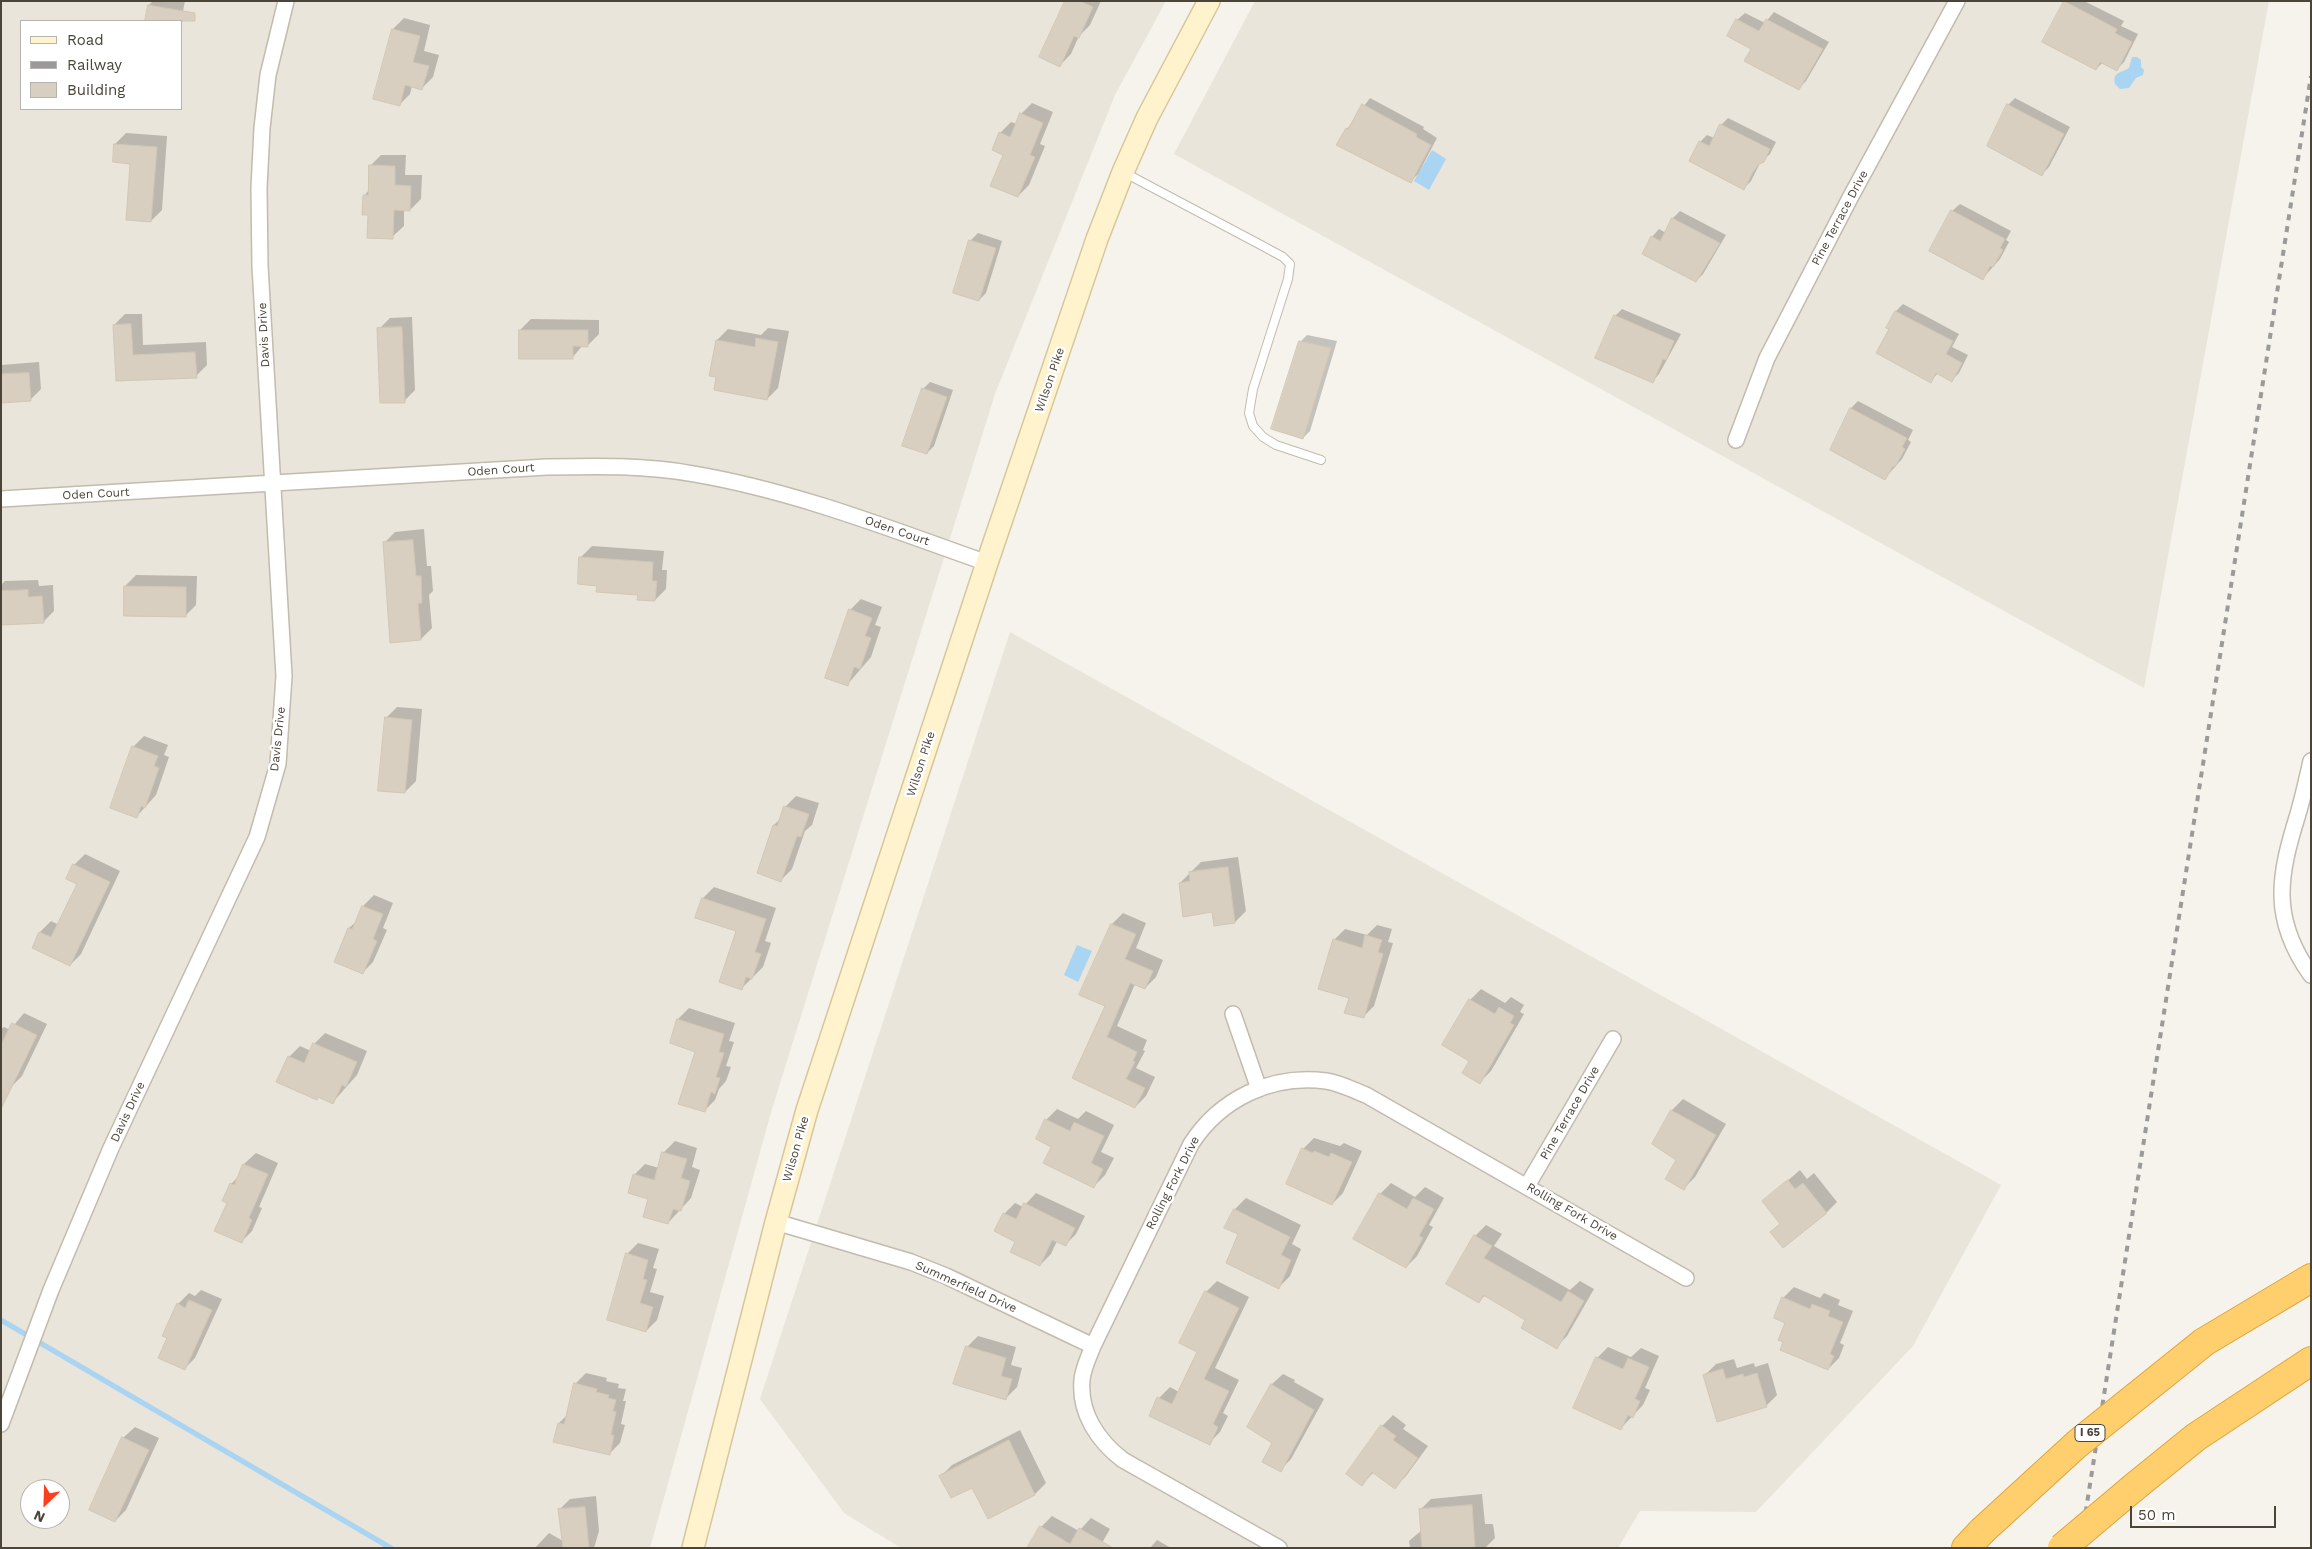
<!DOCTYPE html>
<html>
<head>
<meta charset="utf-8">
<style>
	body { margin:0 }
	#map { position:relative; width:2312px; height:1549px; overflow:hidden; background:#f6f3ec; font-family:"Work Sans",sans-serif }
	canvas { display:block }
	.frame { position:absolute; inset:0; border:2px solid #4b4439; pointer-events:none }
	.legend { position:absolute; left:20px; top:20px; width:162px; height:90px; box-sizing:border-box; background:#fff; border:1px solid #b7b4b0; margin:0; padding:6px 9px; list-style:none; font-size:15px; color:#4b4439 }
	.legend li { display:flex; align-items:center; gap:10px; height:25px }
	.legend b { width:25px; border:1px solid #b7b4b0 }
	.north { position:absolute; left:20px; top:1479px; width:50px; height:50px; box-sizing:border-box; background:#fff; border:1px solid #b7b4b0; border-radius:50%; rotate:204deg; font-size:14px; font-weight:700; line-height:20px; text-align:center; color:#4b4439 }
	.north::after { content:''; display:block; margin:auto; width:18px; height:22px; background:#fc3f1d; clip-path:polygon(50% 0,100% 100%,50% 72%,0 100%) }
	.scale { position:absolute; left:2130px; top:1506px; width:146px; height:22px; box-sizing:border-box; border:2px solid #4b4439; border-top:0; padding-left:6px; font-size:15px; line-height:18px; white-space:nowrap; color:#4b4439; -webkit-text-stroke:4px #fff; paint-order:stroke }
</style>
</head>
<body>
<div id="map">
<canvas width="2312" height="1549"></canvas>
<div class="frame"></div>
<ul class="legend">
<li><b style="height:6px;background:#fff3cd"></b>Road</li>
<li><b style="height:6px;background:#9a9a9a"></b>Railway</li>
<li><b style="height:14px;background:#d8cfc1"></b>Building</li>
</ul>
<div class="north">N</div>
<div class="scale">50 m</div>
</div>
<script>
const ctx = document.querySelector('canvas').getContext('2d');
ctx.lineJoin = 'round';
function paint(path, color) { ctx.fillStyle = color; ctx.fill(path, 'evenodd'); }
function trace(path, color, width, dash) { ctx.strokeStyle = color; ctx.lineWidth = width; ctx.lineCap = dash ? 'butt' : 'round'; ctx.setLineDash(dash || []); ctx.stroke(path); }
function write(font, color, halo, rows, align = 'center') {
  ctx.font = font + ' "Work Sans",sans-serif'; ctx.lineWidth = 5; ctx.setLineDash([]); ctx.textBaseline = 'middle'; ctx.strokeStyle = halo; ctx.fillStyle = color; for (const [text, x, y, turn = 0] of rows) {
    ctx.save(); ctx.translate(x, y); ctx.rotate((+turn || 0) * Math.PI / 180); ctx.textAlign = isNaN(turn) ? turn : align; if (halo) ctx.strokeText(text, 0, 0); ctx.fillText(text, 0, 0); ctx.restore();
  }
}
const residential = new Path2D(`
	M1,1H1166L1115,95L995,394L772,1109L650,1548H1ZM21,21H181V109H21ZM30,1489H60V1519H30Z
	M1255,1H2269L2144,688L1174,154Z
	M1010,632L2001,1185L1913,1346L1756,1512L1640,1511L1618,1548H901L844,1513L760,1399Z`);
const water = new Path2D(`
	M2132,57H2137L2141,60V67L2144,70L2143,75L2136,78L2129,88L2120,89L2115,84C2112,72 2121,73 2129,68Z
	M1432,150L1446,159L1429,190L1414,181Z
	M1077,945L1092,951L1078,982L1064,975Z`);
const shadow = new Path2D(`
	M153,1H185L181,21H146L149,5Z
	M1066,1H1101L1090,25L1079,36L1071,54L1060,65Z
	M2084,1L2124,21L2121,26L2138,34L2124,62L2117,69L2103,62L2096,69L2065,2Z
	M1774,12L1829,42L1806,81L1799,88L1753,48L1729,36L1737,20L1745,13L1765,23Z
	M404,18L430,25L424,51L439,55L433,77L422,88L412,86L410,94L399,105L393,29Z
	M1370,98L1424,127L1423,129L1437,138L1418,174L1411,181L1347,129Z
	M2015,98L2070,127L2049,167L2042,174L1989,146L2008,105Z
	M1032,103L1053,112L1040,144L1045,146L1029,185L1018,196L1005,154L1000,133L1011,122L1017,124L1021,114Z
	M1728,118L1776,142L1770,154L1760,163L1751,181L1744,188L1700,142L1707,135L1714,138L1721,125Z
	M126,133L167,136L162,210L151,221L131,162L115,144Z
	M381,155H406L405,175H422L421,199L410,210H404V226L392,237L370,214L364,196L369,190L370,166Z
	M1960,204L2011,231L2006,240L2009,242L2000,259L1983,278L1952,211Z
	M1680,211L1726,235L1703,274L1696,281L1652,237L1659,229L1666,233L1673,218Z
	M978,233L1002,241L986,293L979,300L955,293L971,240Z
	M1903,304L1959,334L1952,347L1968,355L1959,373L1952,380L1938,373L1931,381L1888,327L1896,311Z
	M1622,309L1681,334L1659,374L1652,382L1615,316Z
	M125,314H142L143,345L206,342L207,365L196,376L117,380L114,325Z
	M412,317L415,390L404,401L379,329L390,318Z
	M531,319L599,320V334L588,345H583L572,358L520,330Z
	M768,328L789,331L778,388L767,399L717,340L728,329L761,335Z
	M1307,335L1337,341L1310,431L1303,438L1300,342Z
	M39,362L41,389L30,400L1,402V365Z
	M930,382L953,390L934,446L927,453L923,389Z
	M1858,401L1913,430L1908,440L1911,442L1902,459L1885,478L1832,450L1851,408Z
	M424,529L427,566H431L433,591L429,595L432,628L421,639L384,543L395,532Z
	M592,546L664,551L662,570H667L666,589L655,600L639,593L598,585L581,557Z
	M136,575L197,576L196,605L185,616L125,586Z
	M38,580L39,586L53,585L54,611L43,622L1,624V585L5,581Z
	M861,599L882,607L875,625L881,627L871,657L847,685L850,610Z
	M397,707L422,709L416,781L405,792L386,718Z
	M144,736L168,745L164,755L169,757L156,795L137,816L133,747Z
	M796,796L819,803L812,825L805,831L792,869L781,880L758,872L774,825L781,818L785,807Z
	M85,854L120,871L81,954L70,965L33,947L40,932L51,921L59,925L78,884L74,865Z
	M1238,857L1246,911L1235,922L1213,911L1180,883L1201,862Z
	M714,887L776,908L765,941L771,943L763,967L742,988L738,931L697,917L703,898Z
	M374,895L393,903L383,928L387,930L373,962L362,973L349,928L358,920L363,906Z
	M1123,913L1146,923L1136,948L1163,960L1156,977L1145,988L1135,984L1117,1026L1147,1040L1143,1050L1145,1051L1136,1068L1155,1077L1146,1096L1135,1107L1074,1077L1106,1006L1081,995L1112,924Z
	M1377,925L1392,929L1388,942L1393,943L1374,1006L1363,1017L1350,997L1334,940L1345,929L1367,935Z
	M1481,989L1505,1003L1511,997L1524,1005L1520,1012L1524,1014L1491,1071L1480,1082L1471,1060L1470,1000Z
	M689,1008L735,1023L729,1041L734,1042L726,1066L731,1067L726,1081L719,1089L715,1100L704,1111L696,1051L671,1043L678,1019Z
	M24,1013L47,1024L22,1076L11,1087L1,1082V1029L4,1027L10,1030Z
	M325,1033L367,1051L357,1075L333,1102L319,1096L289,1057L300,1046L311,1051L314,1044Z
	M1683,1099L1726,1124L1695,1177L1684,1188L1678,1160L1653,1143L1672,1110Z
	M1057,1109L1078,1119L1086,1111L1114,1125L1101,1152L1114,1158L1105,1175L1094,1186L1053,1146L1046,1120Z
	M1314,1138L1340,1146L1344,1143L1362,1151L1343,1193L1332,1204L1303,1149Z
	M675,1141L697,1148L692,1167L700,1170L691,1198L668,1223L634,1175L645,1164L659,1168L664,1152Z
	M256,1153L278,1163L259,1207L262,1208L252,1231L241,1242L229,1202L231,1184L240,1175L244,1164Z
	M1800,1170L1807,1179L1814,1173L1837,1202L1826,1213L1771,1232L1781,1223L1764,1201Z
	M1391,1183L1415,1197L1425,1187L1444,1198L1429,1225L1433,1227L1417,1256L1406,1267L1380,1194Z
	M1036,1193L1085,1216L1076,1234L1065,1245L1057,1241L1051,1254L1040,1265L1017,1241L1004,1214L1015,1203L1023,1207Z
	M1246,1198L1301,1225L1292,1244L1301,1249L1290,1276L1279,1287L1239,1234L1226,1227L1235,1209Z
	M1486,1225L1502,1234L1494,1246L1570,1290L1580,1281L1594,1289L1567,1336L1556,1347L1527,1320L1485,1295L1479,1302L1475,1236Z
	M638,1243L659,1249L653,1268L657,1269L650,1292L664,1296L657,1320L646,1331L627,1254Z
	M1217,1281L1249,1297L1215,1368L1239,1380L1223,1413L1228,1416L1220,1432L1209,1443L1159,1398L1170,1387L1179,1392L1199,1351L1206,1292Z
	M1794,1287L1820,1298L1824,1293L1840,1300L1838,1305L1853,1311L1840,1343L1844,1345L1839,1358L1828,1369L1785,1341L1787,1322L1783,1298Z
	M201,1290L222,1299L195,1358L184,1369L169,1337L178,1304L189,1293L195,1296Z
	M978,1336L1016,1347L1011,1365L1022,1368L1017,1387L1006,1398L967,1347Z
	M1608,1347L1631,1357L1641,1348L1659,1356L1645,1388L1650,1390L1643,1405L1621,1428L1597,1358Z
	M1734,1359L1737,1368L1754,1363L1755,1367L1768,1363L1777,1395L1766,1406L1705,1375L1716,1364Z
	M586,1373L607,1378L606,1381L619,1384L618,1388L626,1389L623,1401H626L621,1424L625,1425L620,1443L609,1454L559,1423L568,1414L575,1384Z
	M1283,1374L1295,1380L1294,1382L1324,1399L1291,1459L1280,1470L1274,1443L1272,1384Z
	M1393,1415L1406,1425L1403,1429L1428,1446L1406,1476L1395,1487L1374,1472L1362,1484L1382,1426Z
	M135,1427L159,1438L126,1510L115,1521L123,1438Z
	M1020,1430L1046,1483L1035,1494L989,1517L973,1486L941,1476L952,1465Z
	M1482,1494L1485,1524H1493L1495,1538L1485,1548H1410L1409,1541L1422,1530L1420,1510L1431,1499Z
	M596,1496L599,1531L594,1548H535L549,1533L563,1541L559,1510L570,1499Z
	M1052,1516L1079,1531L1091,1518L1110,1529L1099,1548H1029L1041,1527Z
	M1157,1540L1171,1548H1150Z`);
const stream = new Path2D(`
	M1,1320L391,1548`);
const building = new Path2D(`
	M1065,1H1080L1093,7L1079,38L1074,36L1060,67L1039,57Z
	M2064,1L2117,29L2115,33L2132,42L2117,71L2100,62L2096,70L2042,42Z
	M148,5L195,13V21H145Z
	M1736,19L1759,31L1766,19L1823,49L1799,90L1744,61L1751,49L1727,36Z
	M392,29L420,36L413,62L429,66L422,90L405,85L400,106L373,99Z
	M1362,104L1417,134L1416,137L1431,145L1411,183L1336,145L1346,128L1348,129Z
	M2007,104L2064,134L2042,176L1987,146Z
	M1020,113L1043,123L1030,155L1035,157L1018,197L990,186L1003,155L992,150L999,132L1010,137Z
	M1720,124L1770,149L1764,162L1759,164L1753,172L1744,190L1689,161L1699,141L1709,146Z
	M114,144L157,147L151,222L126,220L130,164L113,162Z
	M369,165L395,166V185L411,186L410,211L394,210L393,239L367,238L368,215H362L363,195H368Z
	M1951,210L2005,239L2000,248L2003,250L1993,267L1990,266L1983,280L1929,251Z
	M1672,218L1720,243L1696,282L1642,254L1651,236L1660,241Z
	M969,240L996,248L979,301L953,293Z
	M1895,311L1953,341L1946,354L1962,363L1952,382L1936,373L1931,383L1876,353L1889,329L1886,328Z
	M1614,315L1674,341L1666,360L1663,359L1653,383L1595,358Z
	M131,324L133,355L195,352L197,378L116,381L113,325Z
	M402,327L405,403H380L377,328Z
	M519,330H588V347L573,346V359H519Z
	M756,338L778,342L767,400L714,390L716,377L709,376L716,340L755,347Z
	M1299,341L1331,348L1303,439L1271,429Z
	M29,373L31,401L1,403V374Z
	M922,388L947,397L927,454L902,446Z
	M1850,408L1907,438L1902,447L1905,449L1895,467L1893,466L1885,480L1830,450Z
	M413,540L416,576H421L422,603H418L421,640L390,643L383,542Z
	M579,557L653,562L652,581H657L655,601L637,600L638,595L596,592L597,586L578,584Z
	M124,586L186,587V617L124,616Z
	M28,590V597L42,596L44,623L1,625V591Z
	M849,609L872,618L865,636L871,638L860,669L854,667L848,686L825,678Z
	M385,717L412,720L405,793L378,791Z
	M132,746L158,756L154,766L159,768L145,808L141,806L137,818L110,808Z
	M784,806L809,814L801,837L797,836L781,882L757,873L773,825L777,826Z
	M73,864L110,882L70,966L32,948L39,932L51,937L77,884L66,879Z
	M1228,867L1235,923L1214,926L1212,912L1183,917L1179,883L1190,881L1189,872Z
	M702,898L766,919L755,952L761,954L752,979L746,977L742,990L719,982L736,931L695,918Z
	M362,906L383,914L373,939L377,941L363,974L334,962L348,928L352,929Z
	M1111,924L1136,934L1125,959L1153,971L1145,989L1130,983L1107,1037L1137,1052L1133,1061L1135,1062L1126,1079L1145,1088L1135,1108L1072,1078L1105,1006L1079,995Z
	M1365,935L1382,940L1378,952L1383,954L1364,1018L1344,1013L1349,998L1318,989L1333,939L1362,948Z
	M1469,999L1495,1014L1499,1007L1514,1016L1510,1023L1514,1025L1480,1084L1462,1073L1469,1061L1442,1045Z
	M677,1019L724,1034L719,1052L724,1053L716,1077L720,1078L715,1094L711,1092L705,1112L678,1104L695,1052L670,1043Z
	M12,1023L37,1035L1,1109V1045Z
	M313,1043L357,1062L346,1087L342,1085L333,1104L318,1097L317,1100L276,1082L288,1056L304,1063Z
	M1671,1110L1716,1135L1684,1190L1665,1179L1676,1160L1652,1144Z
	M1045,1119L1070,1131L1074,1122L1104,1136L1091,1163L1103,1169L1094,1188L1043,1163L1051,1147L1036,1139Z
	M1302,1148L1313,1153L1314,1151L1329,1157L1331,1153L1352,1162L1332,1205L1286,1184Z
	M662,1152L687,1159L681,1178L690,1181L681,1211L673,1209L668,1224L643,1217L648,1199L628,1193L633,1174L654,1180Z
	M243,1164L268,1174L249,1218L252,1220L242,1243L214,1231L227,1203L222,1201L230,1183L234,1185Z
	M1788,1180L1795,1189L1803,1183L1827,1213L1783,1248L1770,1232L1780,1224L1762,1201Z
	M1379,1193L1407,1209L1413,1198L1434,1209L1419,1236L1423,1238L1406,1268L1353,1239Z
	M1024,1203L1075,1228L1066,1246L1052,1240L1040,1266L1010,1252L1015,1242L994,1231L1003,1213L1016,1219Z
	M1234,1209L1290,1237L1281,1255L1291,1260L1279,1289L1226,1263L1238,1234L1224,1228Z
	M1474,1235L1492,1246L1484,1258L1561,1302L1568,1291L1584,1301L1557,1349L1521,1328L1525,1320L1517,1315L1483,1295L1479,1303L1446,1284Z
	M626,1253L648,1260L643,1279L647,1280L640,1303L653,1307L646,1332L607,1320Z
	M1205,1291L1239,1308L1204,1379L1229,1391L1213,1424L1218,1427L1210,1445L1149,1416L1157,1397L1172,1404L1197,1352L1179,1343Z
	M1782,1297L1810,1309L1812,1304L1830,1311L1828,1316L1843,1322L1830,1354L1834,1356L1828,1370L1780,1350L1783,1342L1778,1340L1785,1323L1774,1318Z
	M189,1300L212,1310L185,1370L158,1358L167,1338L162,1336L177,1303L185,1308Z
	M966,1346L1006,1358L1001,1376L1012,1379L1006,1400L953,1384Z
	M1596,1357L1623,1369L1628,1358L1649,1367L1635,1399L1640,1401L1633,1418L1628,1415L1621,1430L1573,1408Z
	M1723,1369L1726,1379L1743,1374L1744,1377L1757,1373L1767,1407L1717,1422L1703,1375Z
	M574,1383L597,1389L596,1392L609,1395L608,1398L616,1400L613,1411L616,1412L611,1435H614L610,1455L553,1442L558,1423L564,1424Z
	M1271,1384L1314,1410L1281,1472L1262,1462L1272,1443L1247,1427Z
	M1381,1425L1396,1436L1393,1440L1418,1458L1395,1489L1372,1472L1362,1486L1346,1474Z
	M122,1437L149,1450L115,1522L89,1510Z
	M1009,1440L1035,1495L988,1519L972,1488L951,1498L939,1476Z
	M1472,1505L1475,1548H1422L1419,1509Z
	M585,1507L589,1548H563L558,1509Z
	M1040,1526L1070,1544L1079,1528L1113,1548H1027Z`);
const lane = new Path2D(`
	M1125,173L1259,244L1283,257L1290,264L1288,279L1253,389L1249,413L1253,426L1263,437L1276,445L1321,460`);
const street = new Path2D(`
	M1736,440L1767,358L1850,198L1957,1
	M1,499L547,467C596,466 646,465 694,474C794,491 891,529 987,563
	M2311,761C2307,779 2303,797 2298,814C2279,875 2270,918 2311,975
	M1233,1014L1259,1089
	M1527,1186L1613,1039
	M776,1222L911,1262L946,1276L1093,1346
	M1,1424L51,1290L111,1148L257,837L278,764L284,676L260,266L259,188L262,128L268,75L286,1
	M1279,1548L1123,1460C1098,1441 1079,1413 1082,1380C1083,1368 1089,1357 1093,1346L1191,1144C1220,1099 1271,1074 1326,1081C1340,1083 1353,1090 1366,1095L1686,1278`);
const secondary = new Path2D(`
	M693,1548L776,1222L807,1110L987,563L1097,239L1123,172L1147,118L1209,1`);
const highway = new Path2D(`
	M2204,1342L2311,1278
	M2133,1488L2196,1437L2311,1361
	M1966,1548L1982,1531`);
const rail = new Path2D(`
	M2080,1548L2311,76`);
const highwayBridge = new Path2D(`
	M1982,1531L2077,1444L2204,1342
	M2062,1548L2133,1488`);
const shields = [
	[2090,1433,30]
];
const shieldNames = [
	["I 65",2090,1433]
];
const streetNames = [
	["Pine Terrace Drive",1840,218,-62],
	["Davis Drive",264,335,-93],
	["Wilson Pike",1050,380,-71],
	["Oden Court",501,470,-4],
	["Oden Court",96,494,-3],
	["Oden Court",897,531,19],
	["Davis Drive",278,739,-84],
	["Wilson Pike",921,764,-72],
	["Davis Drive",128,1112,-65],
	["Pine Terrace Drive",1570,1113,-60],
	["Wilson Pike",796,1149,-74],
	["Rolling Fork Drive",1173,1183,-63],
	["Rolling Fork Drive",1572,1212,30],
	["Summerfield Drive",966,1287,24]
];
paint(residential, '#eae5da');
paint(water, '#a9d4f2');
paint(shadow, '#0003');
trace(stream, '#a9d4f2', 5.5);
paint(building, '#d8cfc1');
trace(building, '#d3c7b4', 1);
trace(lane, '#c2bbae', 10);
trace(street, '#c2bbae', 18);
trace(secondary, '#d6c79b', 24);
trace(highway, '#e0a43c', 30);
trace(lane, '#fff', 8);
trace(street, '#fff', 15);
trace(secondary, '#fff3cd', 21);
trace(highway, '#ffcf6e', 28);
trace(rail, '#9a9a9a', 4, [6, 6]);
trace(highwayBridge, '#e0a43c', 30, []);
trace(highwayBridge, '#ffcf6e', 28);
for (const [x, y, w] of shields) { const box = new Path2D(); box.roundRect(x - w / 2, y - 8.5, w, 17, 4); ctx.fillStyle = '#fff'; ctx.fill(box); trace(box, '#4b4439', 1); }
write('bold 11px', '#4b4439', null, shieldNames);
write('12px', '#4b4439', '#fff', streetNames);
</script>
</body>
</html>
